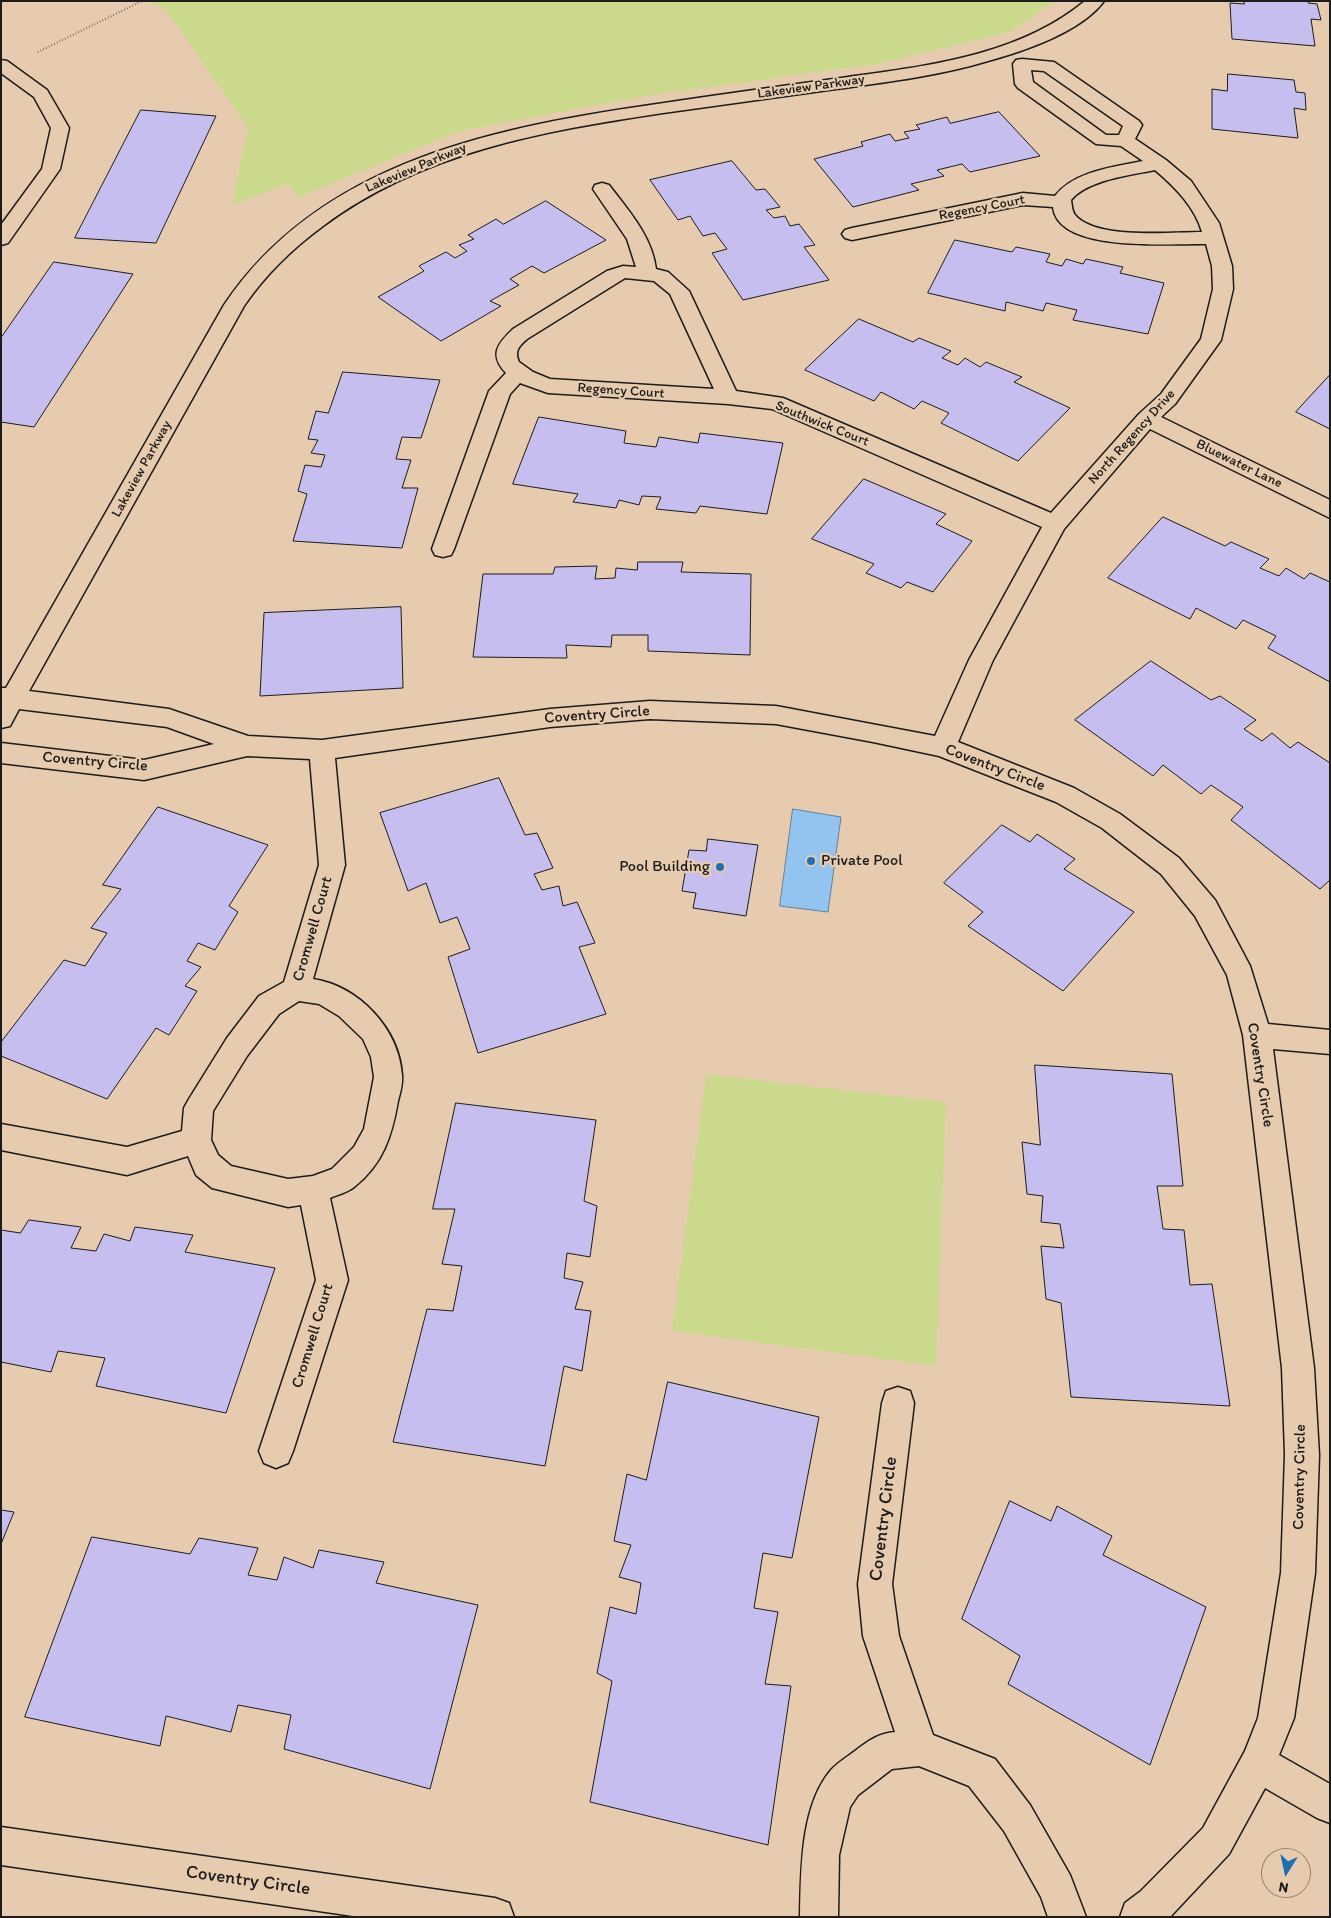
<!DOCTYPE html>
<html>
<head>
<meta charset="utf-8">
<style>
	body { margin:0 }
	#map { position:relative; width:1331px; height:1918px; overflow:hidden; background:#e6cbae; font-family:Itim,sans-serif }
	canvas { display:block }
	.frame { position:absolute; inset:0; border:2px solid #1c1c1c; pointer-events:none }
	.north { position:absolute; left:1261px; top:1848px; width:50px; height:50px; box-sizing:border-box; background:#e6cbae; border:1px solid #958574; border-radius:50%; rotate:190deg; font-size:14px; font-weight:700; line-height:20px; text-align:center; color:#1c1c1c }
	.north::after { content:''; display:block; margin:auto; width:18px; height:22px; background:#1f6fb2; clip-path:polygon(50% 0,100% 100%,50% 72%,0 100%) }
</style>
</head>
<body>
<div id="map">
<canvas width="1331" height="1918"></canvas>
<div class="frame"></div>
<div class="north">N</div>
</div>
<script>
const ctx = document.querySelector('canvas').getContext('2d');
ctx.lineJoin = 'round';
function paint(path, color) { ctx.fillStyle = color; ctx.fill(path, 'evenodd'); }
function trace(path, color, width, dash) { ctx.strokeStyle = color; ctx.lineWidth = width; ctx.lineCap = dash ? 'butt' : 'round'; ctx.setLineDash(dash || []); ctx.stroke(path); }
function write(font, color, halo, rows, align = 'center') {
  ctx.font = font + ' Itim,sans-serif'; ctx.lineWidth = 4.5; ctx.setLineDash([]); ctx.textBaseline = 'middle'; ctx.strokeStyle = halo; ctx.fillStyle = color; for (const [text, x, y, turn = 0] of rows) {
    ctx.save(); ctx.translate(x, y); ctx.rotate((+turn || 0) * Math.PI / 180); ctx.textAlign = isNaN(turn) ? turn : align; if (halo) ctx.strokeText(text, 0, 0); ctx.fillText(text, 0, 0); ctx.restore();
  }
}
const green = new Path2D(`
	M147,1H1055L1010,32L877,64L652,95L460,131L298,197L288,184L232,204L248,128L167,11Z
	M706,1074L946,1102L936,1366L672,1331Z`);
const water = new Path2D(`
	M793,809L841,817L828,912L780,906Z`);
const building = new Path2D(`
	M1244,1H1309L1308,3L1317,4L1321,20L1311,19L1315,46L1232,39L1230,3L1244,4Z
	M1228,74L1294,80L1296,92L1305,93L1306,110L1294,108L1298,138L1212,129V89L1227,91Z
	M141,110L216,116L156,243L75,238Z
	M999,112L1040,156L970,172L962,164L937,170L944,176L911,184L919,190L853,207L814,159L863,146L861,142L890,134L895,141L909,138L904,132L920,129L916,125L947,117L950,123Z
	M732,161L756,190L765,189L780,207L766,210L774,218L785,216L790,226L799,224L815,245L804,247L829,280L743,300L712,253L727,249L715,233L703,236L690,216L678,220L650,180Z
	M546,201L606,240L544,273L532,266L510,279L519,285L490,301L501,306L441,341L378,297L424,271L419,266L446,252L455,258L467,251L459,245L474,239L468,235L496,219L503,224Z
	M955,240L1012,252L1016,247L1050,254L1046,262L1062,266L1066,259L1083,264L1086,259L1123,267L1120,273L1164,283L1148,334L1073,320L1077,310L1046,303L1043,311L1006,302L1005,311L928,293Z
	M54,262L133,274L34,427L1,422V338Z
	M859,319L913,342L919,338L951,351L942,358L958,365L965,358L980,367L986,362L1022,377L1014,382L1070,408L1018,461L941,423L949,413L922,401L914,409L881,392L874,401L805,370Z
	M343,372L440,380L421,438L402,437L396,459L411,460L402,488H418L402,548L293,541L307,494L298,491L305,465L321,467L325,455L311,453L318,440L308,439L316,411L328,413Z
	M1330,375V429L1296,412Z
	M539,417L626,431L624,443L656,447L659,437L698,443L700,433L783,443L767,514L700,506L696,513L656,509L661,497L642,496L639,505L619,500L616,508L573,502L578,494L513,484Z
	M864,479L946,514L936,524L972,541L933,592L907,582L901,588L866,573L874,564L812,539Z
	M1163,517L1225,546L1231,542L1269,559L1260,568L1279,576L1286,568L1304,579L1310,573L1330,582V682L1268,648L1276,636L1243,620L1236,629L1196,608L1190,619L1108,578Z
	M638,562H683L681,572L751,574L750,655L648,651V635H612L611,647L566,645L567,658L473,657L483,574H553L555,567L597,566L595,579L615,578L616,568L637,570Z
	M401,607L403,688L260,696L264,613Z
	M1151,661L1211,700L1220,696L1256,720L1244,729L1262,741L1272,733L1290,748L1298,742L1330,763V880L1320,889L1231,820L1243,807L1211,785L1201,794L1163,765L1153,776L1075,720Z
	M499,778L525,835L537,833L553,868L534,874L542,890L559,886L563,906L577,902L595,943L579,947L606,1014L478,1053L448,957L470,949L457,917L440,923L426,883L408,891L380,813Z
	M158,807L268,845L229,906L238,912L215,950L198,943L187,961L201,967L185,986L197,991L169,1035L156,1028L107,1099L1,1056V1042L64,960L85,966L107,933L91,928L121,889L103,885Z
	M1002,825L1030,842L1037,834L1075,859L1064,869L1134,912L1063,991L968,926L983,912L944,883Z
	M708,839L758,845L746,916L693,908L696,893L682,891L689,850L706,851Z
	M1035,1065L1172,1074L1183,1186H1157L1163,1229L1184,1230L1190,1285L1212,1284L1230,1406L1071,1397L1061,1303L1046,1299L1041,1246L1064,1248L1060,1224L1041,1222L1043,1196L1027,1194L1022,1142L1040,1145Z
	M456,1103L596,1120L584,1201L597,1206L590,1257L567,1253L564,1278L583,1282L575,1309L591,1311L582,1371L564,1366L545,1466L393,1442L427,1309L453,1311L462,1266L442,1264L455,1209H433Z
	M29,1220L81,1227L71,1248L96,1251L104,1234L130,1241L135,1227L193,1235L185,1252L275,1268L226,1413L96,1386L105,1358L58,1351L51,1372L1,1362V1230L20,1233Z
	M668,1382L819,1417L792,1558L763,1553L754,1608L778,1612L765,1684L791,1686L768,1845L590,1802L612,1681L597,1673L610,1607L636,1614L641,1583L619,1577L631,1545L614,1541L627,1474L646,1480Z
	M1010,1501L1051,1521L1057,1506L1112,1536L1103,1555L1206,1607L1150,1765L1008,1684L1020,1656L962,1619Z
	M1,1510L14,1512L1,1544Z
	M92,1537L190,1554L199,1538L258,1548L248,1575L277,1580L284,1557L313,1568L319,1550L384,1562L376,1583L478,1605L430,1789L284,1749L291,1715L238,1705L231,1732L166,1716L160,1746L25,1717Z`);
const path = new Path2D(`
	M38,52L142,1`);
const minor = new Path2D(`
	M1085,1H1104C1081,32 1024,51 988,61C938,76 887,82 836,89C778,97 721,105 663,113C543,131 422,152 323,226C293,248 265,275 244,306L29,691L169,709L248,736L322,740L550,709L650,701L776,706L935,736L969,660L1042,527L772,409L728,404L548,393L520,383L510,394L454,549L451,555L443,557L435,555L432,549L489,391L506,373C489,355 497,344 513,329L607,271L623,266L636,267L627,239L593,189L595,185L602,183L609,185C628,210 652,236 656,269L668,272L689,291L736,391L783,398L1051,513L1139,414L1161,394L1201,339L1213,289L1212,266L1206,244C1173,243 1058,254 1053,207L1023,205L852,240L845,238L842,234L845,230L852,228L1023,193L1055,196C1074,171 1114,167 1143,161L1121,146L1096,144L1018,88L1015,84L1013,64L1016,60L1022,59L1054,62L1139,121L1142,125L1135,139L1166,160L1191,181L1219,223L1232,266L1233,289L1221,340L1175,404L1161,417L1330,500V518L1150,429L1064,529L993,660L958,742L1074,788L1120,814L1179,858L1215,900L1250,966L1268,1024L1330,1030V1054L1273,1049L1314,1368L1319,1455L1315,1573L1294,1718L1279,1755L1330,1784V1823L1317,1818L1265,1788L1229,1854L1170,1917H1120L1125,1903L1141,1891L1203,1828L1245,1751L1258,1718L1281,1573L1285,1455L1282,1368L1243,1035L1227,975L1195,916L1161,874L1102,828L1056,802L939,756L873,742L776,724L650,719L550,727L335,758L345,865L313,979C359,986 399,1029 402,1075C403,1084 400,1093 398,1101C392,1136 383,1164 354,1187C348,1192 337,1195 330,1198L348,1280L293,1451L288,1463L276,1468L264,1463L259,1451L316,1280L301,1205L288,1207L212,1188L196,1175L188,1156L127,1175L1,1150V1124L127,1147L182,1131L184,1108L189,1099L227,1038L259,996L284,982L319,865L310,759L247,756L144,780L1,763V743L144,760L214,744L167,727L19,709L10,726L1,728V688H6L224,305C322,159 502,126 664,103C723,94 782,86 841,78C925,66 1017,57 1085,1ZM1031,70L1044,71L1123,126L1119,135H1106L1033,82ZM1155,170C1175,187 1195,207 1202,232C1171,232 1096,240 1075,215C1072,211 1072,206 1071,200C1087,180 1131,175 1155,170ZM625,278L654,281L670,294L714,389L550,379L533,372L519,362C514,351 519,346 527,339ZM299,1001L319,1004L339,1016L363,1039L371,1057L374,1077L364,1129L354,1147L332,1169L313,1176L288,1179L231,1166L218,1155L211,1140L213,1111L247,1056L279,1014Z
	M1,60L7,61L47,90L69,128L60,169L8,243L1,245V225L42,169L51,128L34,97L1,73Z
	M898,1387L910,1391L914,1403L892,1584L899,1636L933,1735L995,1759L1030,1805L1070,1875L1086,1917H1048L1041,1897L1004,1831L969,1786L919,1766L892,1769L858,1795L850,1807L839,1855L838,1917H800C801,1872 800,1806 831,1770C837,1763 847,1757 855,1751C868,1741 879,1733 895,1732L863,1636L858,1584L882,1403L886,1391Z
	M1,1827L495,1898L509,1903L514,1917H360L1,1865Z`);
const markers = [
	[811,861,5,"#1f6fb2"],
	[720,867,5,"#1f6fb2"]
];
const farStreetnames = [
	["Lakeview Parkway",811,87,-8],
	["Lakeview Parkway",416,168,-23],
	["Regency Court",982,208,-11],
	["Regency Court",621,391,4],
	["Southwick Court",822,424,22],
	["North Regency Drive",1132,437,-48],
	["Bluewater Lane",1239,464,26],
	["Lakeview Parkway",142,469,-61]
];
const streetNames = [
	["Coventry Circle",597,715,-4],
	["Coventry Circle",95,762,5],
	["Coventry Circle",995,768,21],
	["Cromwell Court",313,929,-74],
	["Coventry Circle",1260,1075,81],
	["Cromwell Court",313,1336,-73],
	["Coventry Circle",1300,1477,-89]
];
const poiNames = [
	["Private Pool",821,861],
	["Pool Building",710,867,"right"]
];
const nearStreetnames = [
	["Coventry Circle",884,1519,-83],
	["Coventry Circle",248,1881,8]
];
paint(green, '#cbd98d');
paint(water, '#93c4ef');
trace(water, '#63819b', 1);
paint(building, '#c7bef0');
trace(building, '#1c1c1c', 1);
trace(minor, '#1c1c1c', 3);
trace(path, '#1c1c1c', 2, [0.5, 2.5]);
paint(minor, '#e6cbae');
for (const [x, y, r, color] of markers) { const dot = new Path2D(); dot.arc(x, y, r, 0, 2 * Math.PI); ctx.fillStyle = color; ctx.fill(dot); trace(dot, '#e6cbae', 2); }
write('14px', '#1c1c1c', '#e6cbae', farStreetnames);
write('16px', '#1c1c1c', '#e6cbae', streetNames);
write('16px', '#1c1c1c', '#e6cbae', poiNames, 'left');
write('19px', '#1c1c1c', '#e6cbae', nearStreetnames);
</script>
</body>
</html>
